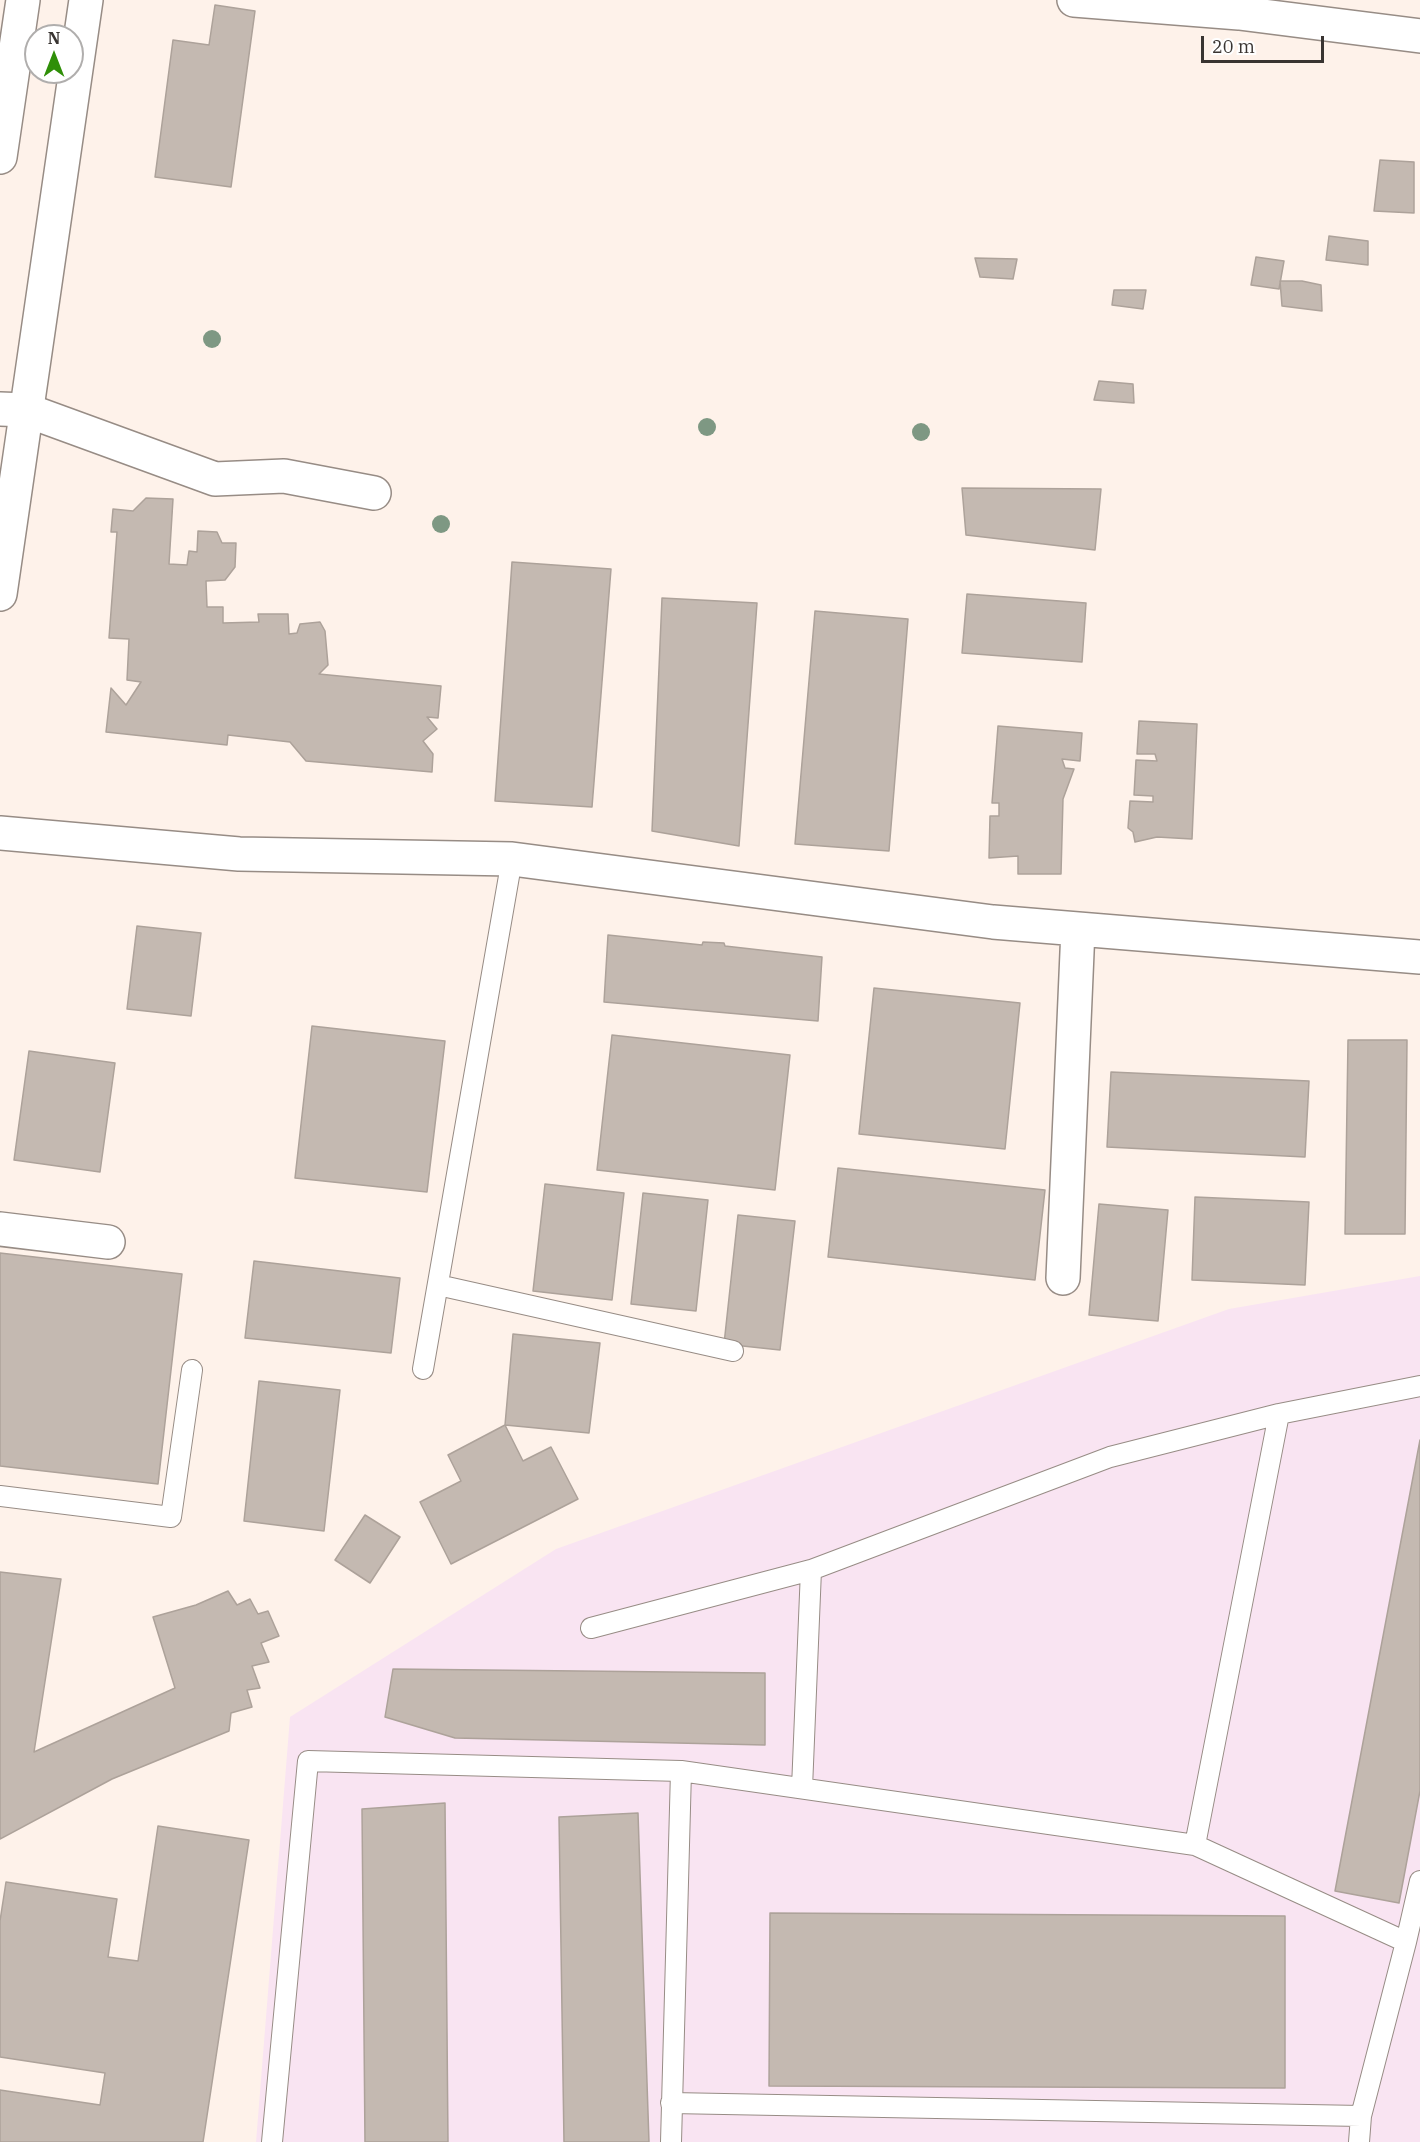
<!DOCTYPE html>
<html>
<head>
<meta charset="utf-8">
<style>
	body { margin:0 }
	#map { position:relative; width:1420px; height:2142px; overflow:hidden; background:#fef2ea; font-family:"IBM Plex Serif",serif }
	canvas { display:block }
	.north { position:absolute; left:24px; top:24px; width:60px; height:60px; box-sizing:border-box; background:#fff; border:2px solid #b0aead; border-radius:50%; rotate:0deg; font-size:16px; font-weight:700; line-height:24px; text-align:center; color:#393431 }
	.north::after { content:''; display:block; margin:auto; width:21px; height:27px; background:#2f8f08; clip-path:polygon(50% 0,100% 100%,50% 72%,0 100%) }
	.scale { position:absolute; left:1201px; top:36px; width:123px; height:27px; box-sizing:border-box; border:3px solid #393431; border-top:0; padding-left:8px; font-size:18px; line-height:21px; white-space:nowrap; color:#393431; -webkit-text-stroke:4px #fff; paint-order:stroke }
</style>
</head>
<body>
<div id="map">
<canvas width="1420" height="2142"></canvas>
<div class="north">N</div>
<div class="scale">20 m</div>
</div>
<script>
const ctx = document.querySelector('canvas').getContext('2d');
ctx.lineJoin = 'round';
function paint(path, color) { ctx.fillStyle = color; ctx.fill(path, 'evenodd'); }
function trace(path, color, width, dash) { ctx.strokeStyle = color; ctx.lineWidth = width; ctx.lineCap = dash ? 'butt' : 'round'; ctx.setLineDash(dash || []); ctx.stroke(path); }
const commercial = new Path2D(`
	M1420,1276V2142H256L290,1717L556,1549L1229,1309Z`);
const building = new Path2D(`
	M215,5L255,11L231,187L155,177L173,40L209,45Z
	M1380,160L1414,162V213L1374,211Z
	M1329,236L1368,241V265L1326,260Z
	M1256,257L1284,261L1279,289L1251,285Z
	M975,258L1017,259L1013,279L980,277Z
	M1280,281H1302L1321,285L1322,311L1282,306Z
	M1114,290H1146L1143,309L1112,305Z
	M1099,381L1133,384L1134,403L1094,400Z
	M962,488L1101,489L1095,550L966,535Z
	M146,498L173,499L169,564L187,565L189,551L197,552L198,531L217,532L222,543H236L235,567L225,580L206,581L207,607H223V623L259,622L258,614H288L289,634L297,633L300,624L320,622L325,631L328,665L319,674L441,686L438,718L427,717L437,729L423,741L433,754L432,772L306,761L290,742L228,735L227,745L106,732L111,688L126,705L141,682L127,680L129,639L109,638L117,532H111L113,509L133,511Z
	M512,562L611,569L592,807L495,801Z
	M967,594L1086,603L1082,662L962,653Z
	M662,598L757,603L739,846L652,831Z
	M815,611L908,619L889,851L795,844Z
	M1139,721L1197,724L1192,839L1157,837L1135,842L1133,832L1128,828L1130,801L1153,802V796L1134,795L1136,760L1157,761L1155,754H1137Z
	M998,726L1082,733L1080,761L1062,759L1065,768L1074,769L1063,799L1061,874H1018V856L989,858L990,816H999V803H992Z
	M137,926L201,933L191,1016L127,1009Z
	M608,935L702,945L703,942L724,943L725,946L822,957L818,1021L604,1002Z
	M874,988L1020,1003L1005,1149L859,1134Z
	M312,1026L445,1041L427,1192L295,1178Z
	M612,1035L790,1055L775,1190L597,1170Z
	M1348,1040H1407L1405,1234H1345Z
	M29,1051L115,1063L100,1172L14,1160Z
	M1111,1072L1309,1081L1305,1157L1107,1147Z
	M838,1168L1045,1190L1035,1280L828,1257Z
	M545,1184L624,1193L612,1300L533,1291Z
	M643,1193L708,1200L696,1311L631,1304Z
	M1195,1197L1309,1202L1305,1285L1192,1280Z
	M1099,1204L1168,1210L1158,1321L1089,1315Z
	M738,1215L795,1221L780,1350L724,1344Z
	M0,1253L182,1274L158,1484L0,1466Z
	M254,1261L400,1278L391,1353L245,1338Z
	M513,1334L600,1343L589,1433L505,1425Z
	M259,1381L340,1390L324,1531L244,1521Z
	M505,1425L523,1461L551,1447L578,1499L451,1564L420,1502L461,1481L448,1455Z
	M1420,1440V1791L1399,1903L1335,1891Z
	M365,1515L400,1537L370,1583L335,1560Z
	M0,1572L61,1579L34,1752L175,1688L153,1617L196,1605L228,1591L237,1605L250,1599L258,1614L268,1611L279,1636L261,1643L269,1662L252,1666L260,1688L247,1690L252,1707L231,1713L229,1731L112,1779L0,1839Z
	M393,1669L765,1673V1745L455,1738L385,1717Z
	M445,1803L448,2142H365L362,1809Z
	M638,1813L649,2142H564L559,1817Z
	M158,1826L249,1840L203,2142H0V2090L100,2105L105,2073L0,2057V1921L6,1882L117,1899L108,1957L138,1961Z
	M770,1913L1285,1916V2088L769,2086Z`);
const lane = new Path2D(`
	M438,1285L733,1351
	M423,1369L512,859
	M0,1496L171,1517L192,1370
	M591,1628L811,1570
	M802,1788L811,1570L1110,1457L1279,1414L1420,1386
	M1195,1845L1279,1414
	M1406,1942L1420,1881
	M671,2103L1361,2116
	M272,2142L308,1761L681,1771L1195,1845L1406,1942L1361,2116L1359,2142
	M671,2142L681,1771`);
const street = new Path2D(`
	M1074,0L1239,13L1420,36
	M0,409L26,410L215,479L284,476L374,493
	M0,833L239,854L512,859L993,922L1420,957
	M0,1229L108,1242
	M1063,1278L1078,929`);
const highway = new Path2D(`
	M0,157L23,0
	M0,594L86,0`);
const trees = [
	[212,339],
	[707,427],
	[921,432],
	[441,524]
];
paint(commercial, '#f9e4f2');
paint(building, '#c4b9b1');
trace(building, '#ada29a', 1.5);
trace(lane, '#978c85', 22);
trace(street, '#978c85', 36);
trace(highway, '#978c85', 36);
trace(lane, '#fff', 20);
trace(street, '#fff', 33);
trace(highway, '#fff', 33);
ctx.fillStyle = '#7e9883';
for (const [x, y] of trees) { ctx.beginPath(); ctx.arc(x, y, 9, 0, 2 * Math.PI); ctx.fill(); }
</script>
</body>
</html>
